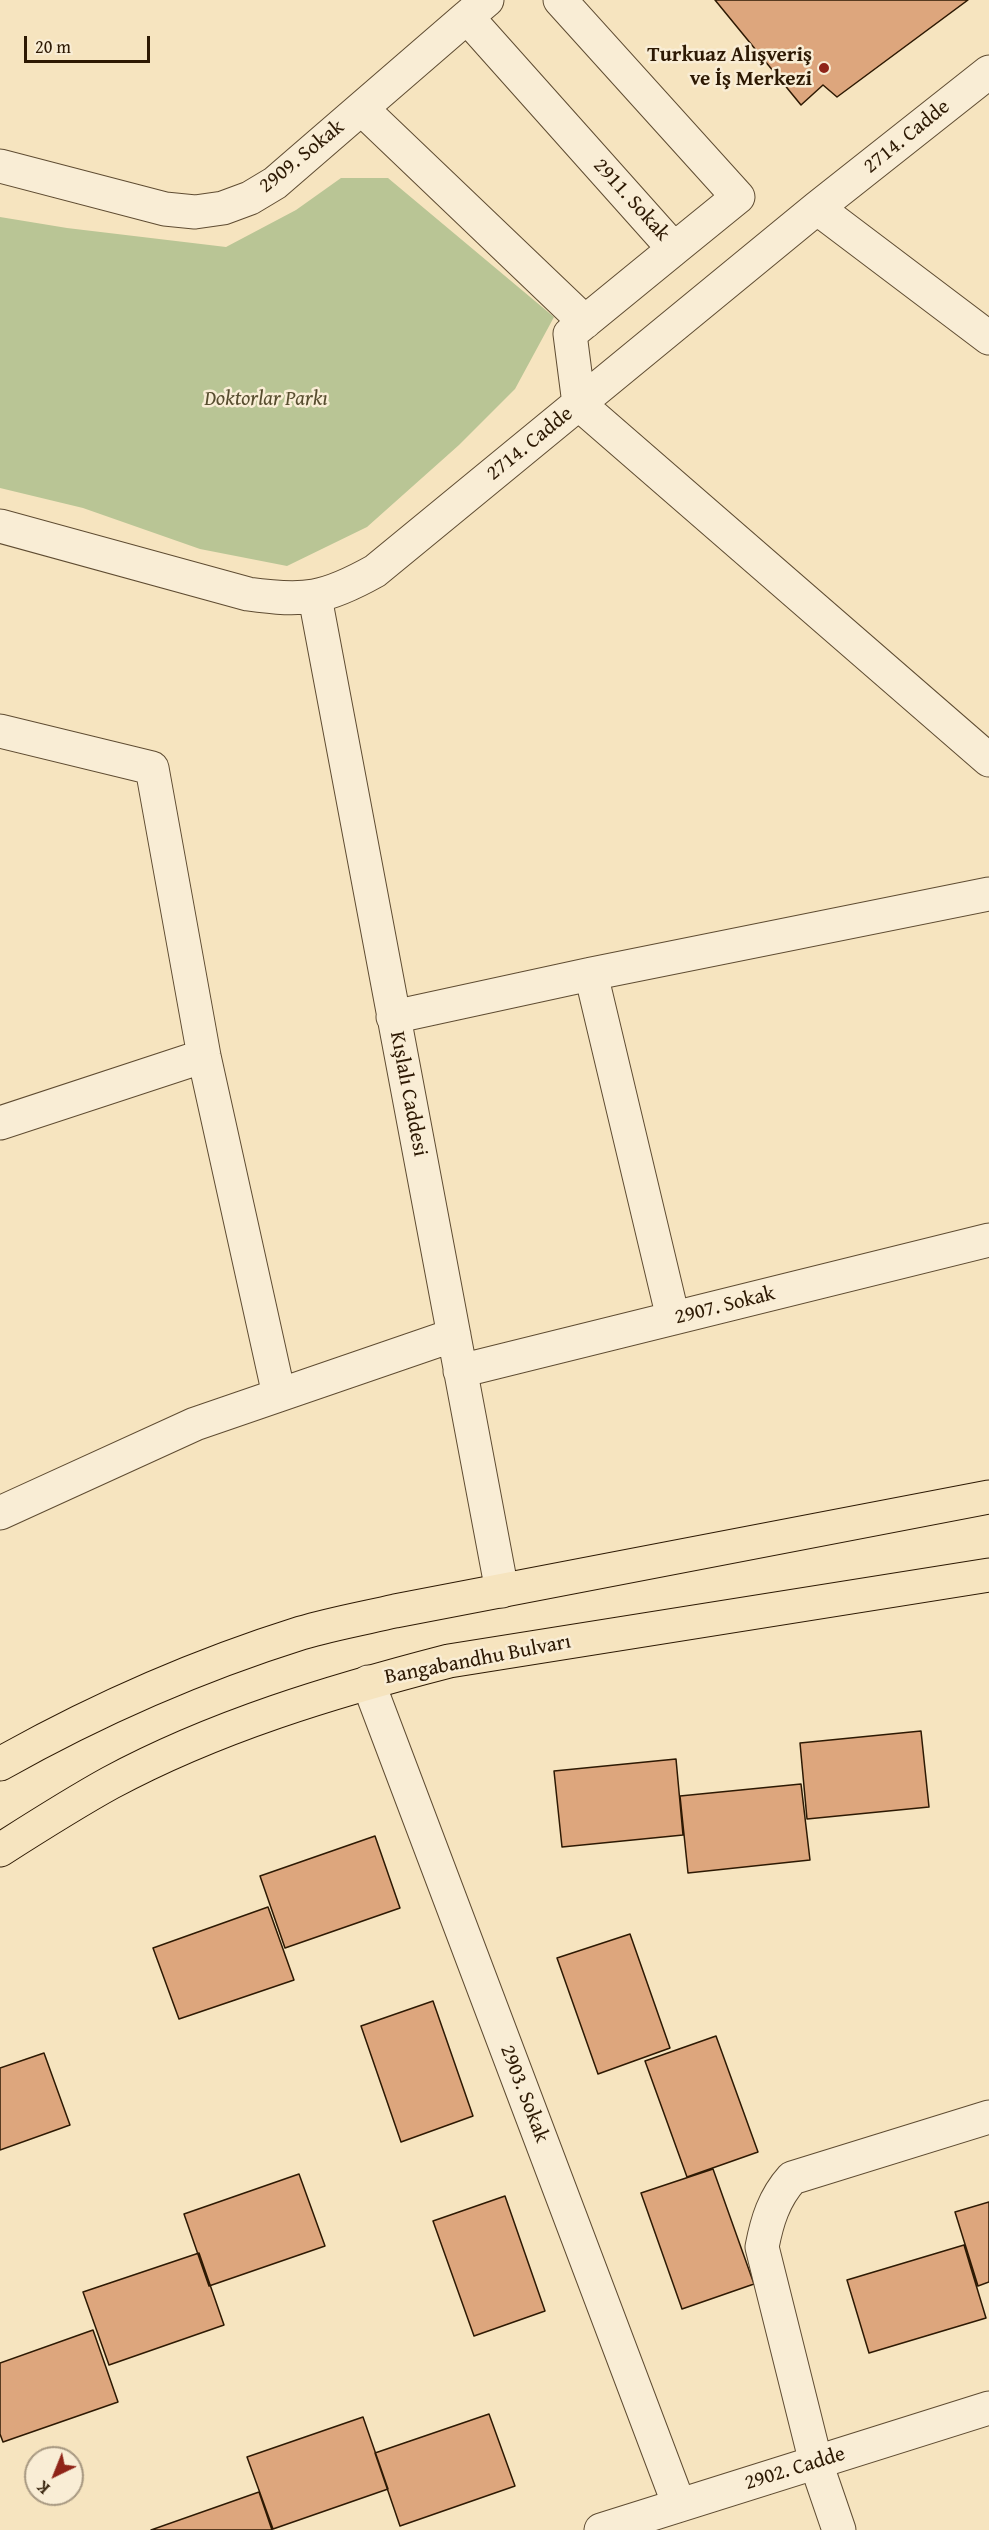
<!DOCTYPE html>
<html>
<head>
<meta charset="utf-8">
<style>
	body { margin:0 }
	#map { position:relative; width:989px; height:2530px; overflow:hidden; background:#f6e4bf; font-family:"Gentium Book Plus",serif }
	canvas { display:block }
	.north { position:absolute; left:24px; top:2446px; width:60px; height:60px; box-sizing:border-box; background:#f9edd5; border:2px solid #a79881; border-radius:50%; rotate:223deg; font-size:16px; font-weight:700; line-height:24px; text-align:center; color:#2d1903 }
	.north::after { content:''; display:block; margin:auto; width:21px; height:27px; background:#8f2418; clip-path:polygon(50% 0,100% 100%,50% 72%,0 100%) }
	.scale { position:absolute; left:24px; top:36px; width:126px; height:27px; box-sizing:border-box; border:3px solid #2d1903; border-top:0; padding-left:8px; font-size:18px; line-height:21px; white-space:nowrap; color:#2d1903; -webkit-text-stroke:4px #f9edd5; paint-order:stroke }
</style>
</head>
<body>
<div id="map">
<canvas width="989" height="2530"></canvas>
<div class="north">K</div>
<div class="scale">20 m</div>
</div>
<script>
const ctx = document.querySelector('canvas').getContext('2d');
ctx.lineJoin = 'round';
function paint(path, color) { ctx.fillStyle = color; ctx.fill(path, 'evenodd'); }
function trace(path, color, width, dash) { ctx.strokeStyle = color; ctx.lineWidth = width; ctx.lineCap = dash ? 'butt' : 'round'; ctx.setLineDash(dash || []); ctx.stroke(path); }
function write(font, color, halo, rows, align = 'center') {
  ctx.font = font + ' "Gentium Book Plus",serif'; ctx.lineWidth = 5; ctx.setLineDash([]); ctx.textBaseline = 'middle'; ctx.strokeStyle = halo; ctx.fillStyle = color; for (const [text, x, y, turn = 0] of rows) {
    ctx.save(); ctx.translate(x, y); ctx.rotate((+turn || 0) * Math.PI / 180); ctx.textAlign = isNaN(turn) ? turn : align; if (halo) ctx.strokeText(text, 0, 0); ctx.fillText(text, 0, 0); ctx.restore();
  }
}
const green = new Path2D(`
	M341,178H388L554,317L515,389L459,445L367,527L287,566L200,549L83,508L0,488V217L67,228L226,247L296,210Z`);
const building = new Path2D(`
	M715,0H968L837,97L823,85L801,105Z
	M921,1731L929,1807L807,1819L800,1743Z
	M676,1759L683,1835L562,1847L554,1771Z
	M801,1784L810,1860L688,1873L680,1796Z
	M375,1836L400,1908L285,1948L260,1876Z
	M268,1907L294,1980L179,2019L153,1948Z
	M630,1934L670,2048L598,2074L557,1958Z
	M433,2001L473,2116L401,2142L361,2026Z
	M716,2036L758,2152L687,2177L645,2061Z
	M44,2053L70,2125L0,2150V2068Z
	M713,2169L754,2284L682,2309L641,2193Z
	M299,2174L325,2246L209,2286L184,2214Z
	M505,2196L545,2311L474,2336L433,2221Z
	M989,2202V2282L978,2286L955,2212Z
	M964,2245L986,2318L869,2353L847,2280Z
	M199,2253L224,2325L109,2365L83,2292Z
	M93,2330L118,2402L3,2442L0,2434V2363Z
	M489,2414L515,2486L400,2526L375,2453Z
	M363,2417L388,2489L273,2529L247,2457Z
	M259,2492L272,2530H151Z`);
const minor = new Path2D(`
	M487,0L467,17L674,249L570,334L579,404L989,760
	M560,0L738,197L674,249
	M362,109L585,322
	M0,166L165,209L195,212L223,208L250,198L275,183L467,17
	M817,208L989,338
	M0,526L248,594C305,602 325,599 375,571L817,208L989,72
	M315,597L502,1591
	M0,731L152,768L204,1056L279,1395
	M591,974L673,1318
	M393,1017L591,974L989,894
	M0,1123L204,1056
	M460,1371L989,1240
	M0,1513L195,1424L454,1335
	M368,1682L679,2505
	M601,2530L989,2408
	M839,2530L816,2463L762,2247C767,2221 774,2198 792,2178L989,2117`);
const major = new Path2D(`
	M0,1764C96,1710 196,1666 301,1633C331,1624 364,1618 395,1611L989,1497
	M0,1850C36,1827 72,1804 110,1783C216,1726 333,1691 449,1661L989,1575`);
const markers = [
	[824,68,6,"#8f2418"]
];
const poiNames = [
	["Turkuaz Alışveriş",812,56],
	["ve İş Merkezi",812,80]
];
const streetNames = [
	["2714. Cadde",907,137,-39],
	["2909. Sokak",302,157,-39],
	["2911. Sokak",631,200,48],
	["2714. Cadde",530,444,-39],
	["Kışlalı Caddesi",408,1094,79],
	["2907. Sokak",725,1306,-14],
	["Bangabandhu Bulvarı",478,1660,-11],
	["2903. Sokak",524,2094,69],
	["2902. Cadde",795,2469,-17]
];
const parkNames = [
	["Doktorlar Parkı",266,400]
];
paint(green, '#b9c595');
paint(building, '#dda67d');
trace(building, '#2d1903', 1.5);
trace(minor, '#5f4c32', 35);
trace(major, '#2d1903', 35);
trace(minor, '#f9edd5', 33);
trace(major, '#f6e4bf', 33);
for (const [x, y, r, color] of markers) { const dot = new Path2D(); dot.arc(x, y, r, 0, 2 * Math.PI); ctx.fillStyle = color; ctx.fill(dot); trace(dot, '#f9edd5', 2); }
write('bold 21px', '#2d1903', '#f9edd5', poiNames, 'right');
write('21px', '#2d1903', '#f9edd5', streetNames);
write('italic 21px', '#574d2f', '#f9edd5', parkNames);
</script>
</body>
</html>
